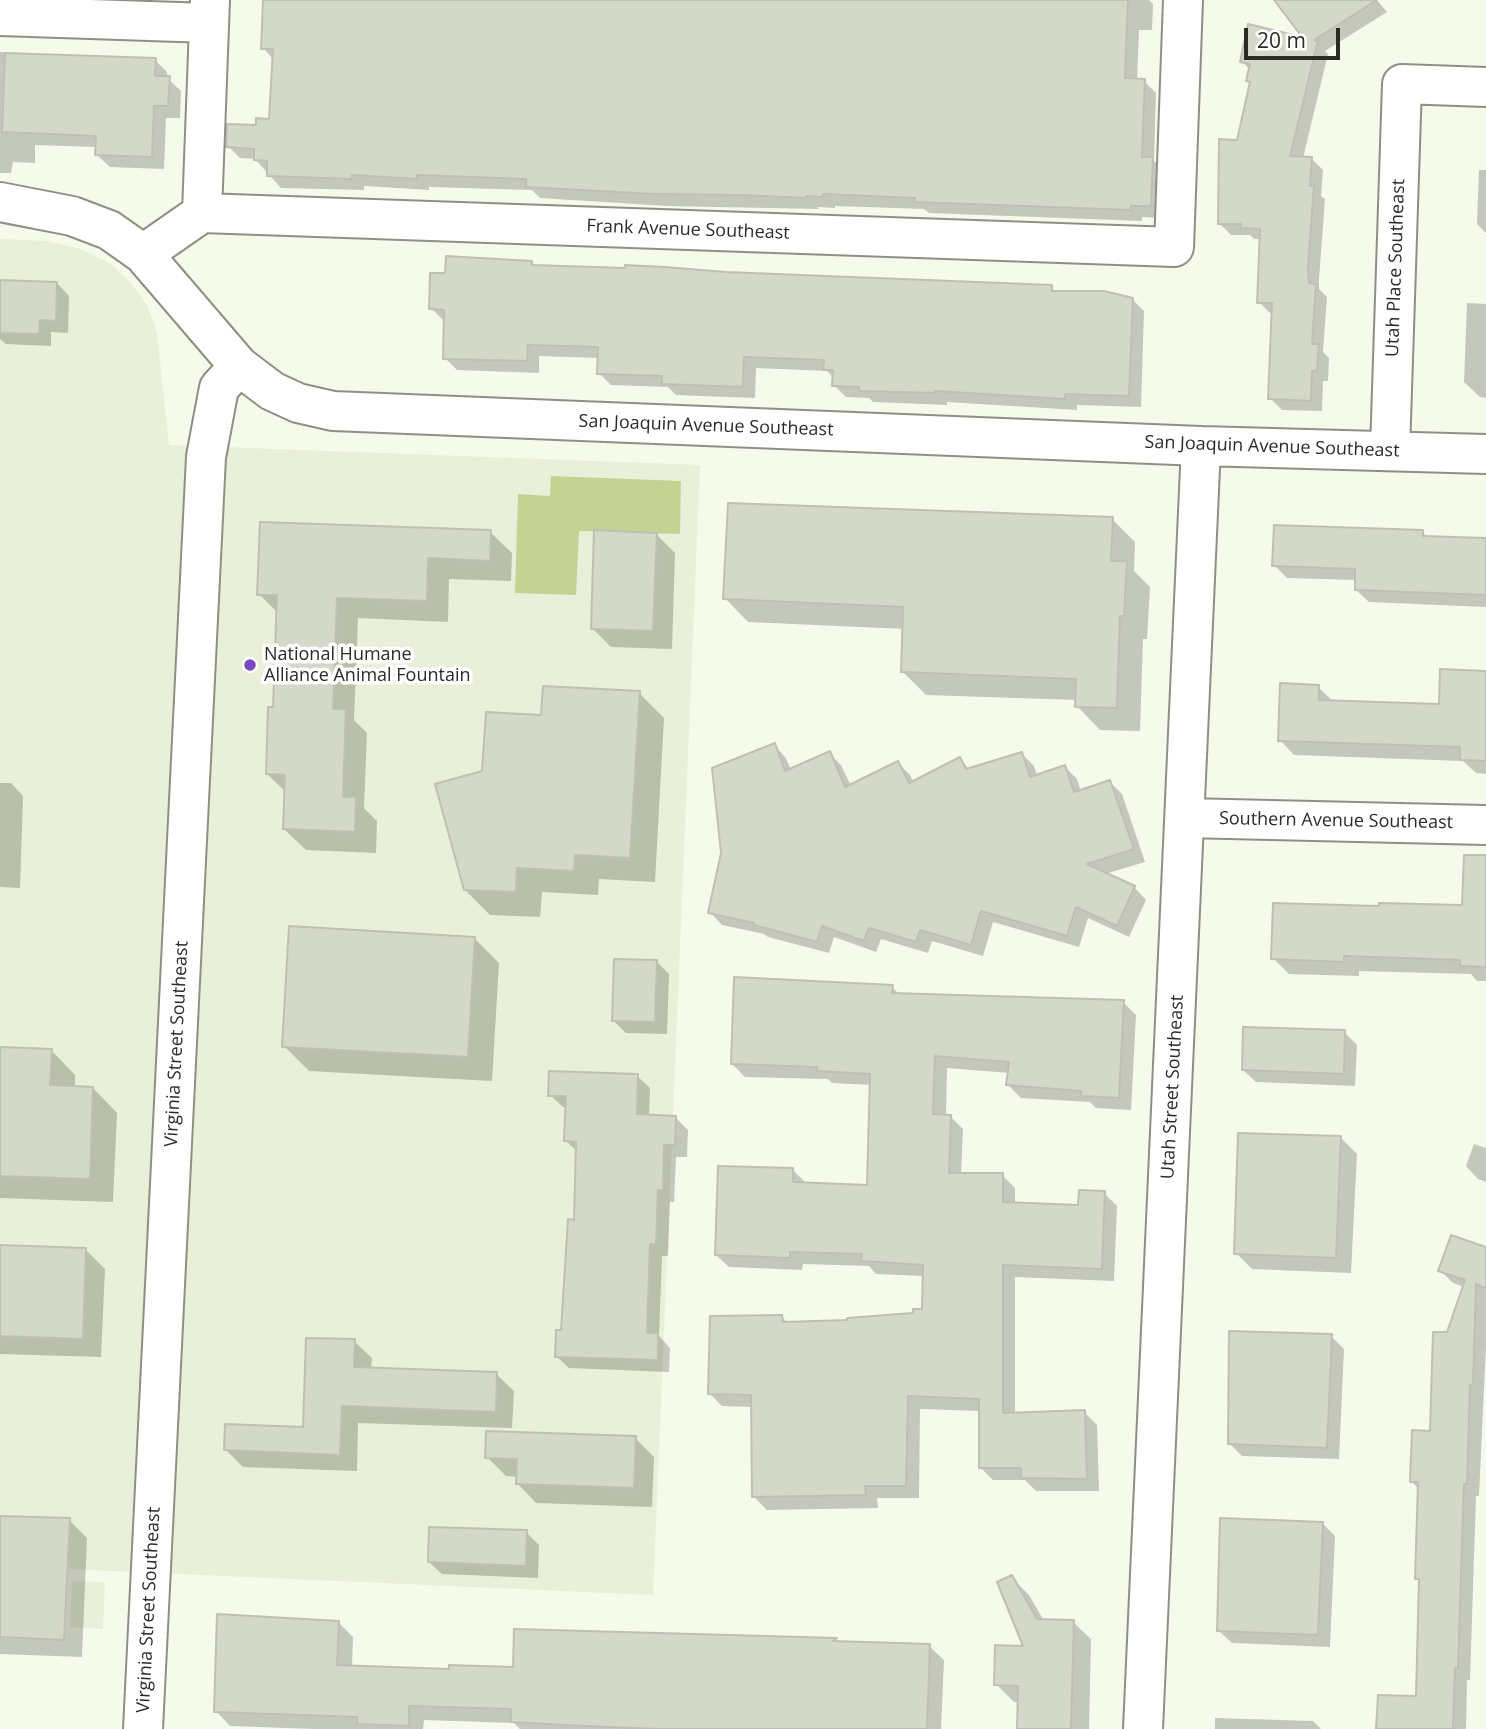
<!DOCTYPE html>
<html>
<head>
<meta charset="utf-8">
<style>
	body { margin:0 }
	#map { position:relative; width:1486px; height:1729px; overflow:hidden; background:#f6faea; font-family:"Open Sans",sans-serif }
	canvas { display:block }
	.scale { position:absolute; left:1244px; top:28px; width:96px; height:32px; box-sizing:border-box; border:4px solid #2a2b26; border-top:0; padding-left:9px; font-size:21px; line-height:24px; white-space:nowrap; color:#2a2b26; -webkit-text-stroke:5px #fff; paint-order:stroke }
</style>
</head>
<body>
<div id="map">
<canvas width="1486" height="1729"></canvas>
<div class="scale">20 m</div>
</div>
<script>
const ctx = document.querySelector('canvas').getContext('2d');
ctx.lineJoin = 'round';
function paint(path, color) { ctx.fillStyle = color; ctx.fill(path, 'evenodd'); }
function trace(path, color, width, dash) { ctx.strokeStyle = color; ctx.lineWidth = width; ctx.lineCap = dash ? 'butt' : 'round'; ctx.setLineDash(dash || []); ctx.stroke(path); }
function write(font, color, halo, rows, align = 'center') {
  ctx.font = font + ' "Open Sans",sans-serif'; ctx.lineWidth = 7; ctx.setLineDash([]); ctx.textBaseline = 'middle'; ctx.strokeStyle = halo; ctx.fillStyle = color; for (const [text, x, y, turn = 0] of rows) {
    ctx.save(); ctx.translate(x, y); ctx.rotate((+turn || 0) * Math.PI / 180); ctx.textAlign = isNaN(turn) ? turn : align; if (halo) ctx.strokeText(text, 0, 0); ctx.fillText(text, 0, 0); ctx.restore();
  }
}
const built = new Path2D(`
	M0,239L47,241L81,249L111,264L131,283L147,305L157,333L169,445L700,465L653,1595L0,1566Z
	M72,1581L105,1582L103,1629L70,1627Z`);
const green = new Path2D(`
	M551,476L681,481L680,534L579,531L576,595L515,593L518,494L550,496Z`);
const shadow = new Path2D(`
	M265,0H1149L1153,4L1152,30H1139L1137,80L1144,81L1156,93L1154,161L1165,171L1163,218L1142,217V221L929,213L924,209L835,206V208L818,207V209L667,206L540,198L532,190L429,187V190L364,186V190L281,188L255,159L240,158L228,146L258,126L271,121L274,60L263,48Z
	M1276,0H1377L1387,12L1325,51L1328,54L1303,158H1311L1323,170L1321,196L1325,199L1319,280V289L1327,297L1323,352L1329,358L1328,381H1323L1322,411L1282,410L1270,398L1274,313H1270L1259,302L1262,239H1254L1250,235H1231L1219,223L1252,84L1248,81L1250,70L1242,61L1306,40Z
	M0,52L25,53L27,55L155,60L167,72V78L181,91L180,118H166L164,169L110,167L97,155V147L35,145V163L13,162L11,173H0Z
	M1479,170H1486V233L1477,224Z
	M531,262L536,267L1051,287L1057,293L1132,299L1144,311L1141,407L1077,405V410L947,402V405L873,402L869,398L846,397L834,385V378L827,371L756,368L755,398L676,395L668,387L611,385L599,373L600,358L539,356V373L457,370L445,358L446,321L443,320L431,308L447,275Z
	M0,281L57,283L69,296L68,333L51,332V346L6,344L0,339Z
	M1467,303L1486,304V398L1480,397L1464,382Z
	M1112,519L1135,542L1134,571L1150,587L1147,639H1143L1140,731L1100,730L1077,706V700L926,695L903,672L904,629L748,622L725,598Z
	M490,532L512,553L511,581L449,579L448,622L358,618L354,720L367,733L364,808L377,821L376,853L306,850L284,829L286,792L267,774L274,709L278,613L259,594Z
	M1422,532L1428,538L1486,540V607L1369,602L1356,590L1357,580L1287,578L1274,565Z
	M656,534L675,553L672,649L611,647L592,628Z
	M1486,673V774L1476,773L1463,761L1294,755L1280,740L1318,687L1333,701L1441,706Z
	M639,693L664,718L655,882L599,879L598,895L542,892L540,917L490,915L465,890L484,773L543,717Z
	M774,745L786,758L791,770L829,753L841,765L851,786L898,763L910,775L914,783L960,759L970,770L1022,754L1034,766L1037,776L1065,767L1077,779L1081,792L1110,782L1122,794L1145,862L1105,874L1134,887L1146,900L1129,937L1088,918L1079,947L993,922L983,956L932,941L928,953L881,939L876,952L834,937L829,953L768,937L764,934L722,925L710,912Z
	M0,783H11L23,796L20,888L0,887Z
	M1486,900V981H1477L1471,974L1359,971V976L1289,974L1273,958Z
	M474,938L499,963L492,1081L309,1071L284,1046Z
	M657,962L669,974L667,1034L626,1033L613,1020Z
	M892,987L900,995L1123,1002L1136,1015L1131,1110L1096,1108L1090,1102L1021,1098L1008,1085L1009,1073L947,1068L946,1116H950L963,1129L961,1175H1002L1015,1188V1205L1080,1207L1104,1193L1117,1206L1114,1281L1015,1277V1414L1084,1412L1097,1425L1099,1491H1036L1025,1480H993L980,1467V1411L920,1409L919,1498H877L878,1508L767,1510L754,1497L753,1407L722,1406L709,1393L782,1317L788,1323L849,1322L915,1314L923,1311L924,1276L876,1274L869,1266L803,1264L802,1270L729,1267L716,1255L793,1170L806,1183L868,1186L872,1085L832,1083L828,1079L745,1077L732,1064Z
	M1344,1032L1357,1045L1355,1086L1256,1082L1243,1070Z
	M0,1049L51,1050L75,1075V1088H93L117,1113L113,1202L0,1198Z
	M637,1076L650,1088L649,1116L675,1117L688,1130L687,1157H676L674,1202H670L668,1256H662L659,1336L670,1348L669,1372L569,1368L556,1356L563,1332L575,1221L578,1152L566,1141L567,1108L563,1107L550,1095Z
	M1341,1138L1357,1154L1351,1273L1252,1269L1236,1253Z
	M1474,1144L1486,1148V1182L1478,1179L1466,1166Z
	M0,1247L86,1250L105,1269L101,1357L0,1354Z
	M1486,1249V1346L1479,1496H1476L1470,1680H1467L1466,1729H1378L1418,1698L1421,1583L1416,1578L1420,1490L1411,1481L1431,1433L1448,1334L1464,1287L1453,1283L1440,1270Z
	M1331,1336L1344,1349L1339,1459L1242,1456L1229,1443Z
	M354,1341L372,1358L371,1370L496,1374L514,1391L512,1428L358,1423L357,1471L243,1467L226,1450L305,1429Z
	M635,1438L654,1457L652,1507L536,1503L518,1484V1477L506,1476L487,1457Z
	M0,1518L69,1520L87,1538L82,1657L0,1654Z
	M1322,1523L1335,1536L1330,1647L1232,1643L1219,1631Z
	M526,1532L539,1545L538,1578L442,1574L429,1562Z
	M1011,1577L1029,1595L1044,1621L1073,1622L1091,1639L1089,1729H1019L1020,1702H1014L996,1684L1026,1648Z
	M338,1622L353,1637L352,1667L450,1670L515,1669L516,1631L837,1640L839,1643L929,1646L944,1660L941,1729H520L514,1723L424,1720L423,1729H314L230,1726L216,1711Z
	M1215,1718L1313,1721L1321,1729H1215Z`);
const building = new Path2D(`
	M263,0H1128L1125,78L1145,79L1142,157H1153L1151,206H1131V210L915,202V198L823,194V197L806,196V198L741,195L653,194L526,187V179L417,175V179L352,175V179L267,176V161L254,160V149L226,147L227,124L256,125V118L269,119L273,49H261Z
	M1274,0H1377L1314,40L1318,41L1290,156L1312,157L1310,186H1314L1308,268L1309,283L1316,284L1312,344H1319L1317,371H1312L1311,401L1268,399L1272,303H1257L1260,229L1241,228V224H1218L1219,139L1237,140L1250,82L1246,81L1250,64L1240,62L1248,24L1302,37Z
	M5,53L156,58L155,76H170L168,106H154L152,157L95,155L96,136L2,132Z
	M446,256L532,261V265L625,268V265L664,267L726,272L1052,285V291H1104L1133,298L1129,396L1065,394V399L935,391V393L859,391V387L832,386L833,370H823L824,360L744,357L743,387L662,384V376L597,374L598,347L528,345L527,361L443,359L444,310L429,309L430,273H445Z
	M0,280L57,282L56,321L40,320L39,334L0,333Z
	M728,503L1113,517L1111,561H1127L1124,616H1120L1117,708L1075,707L1076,679L901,672L903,607L723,599Z
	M260,522L491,530L490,561L428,558L427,601L337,598L333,709H346L343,797H356L355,832L283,829L285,775L266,774L268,707H273L277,595H257Z
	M1274,525L1423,530V536L1486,538V595L1355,590V569L1272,566Z
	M594,530L657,533L653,631L591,629Z
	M1440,669L1486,671V761L1460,760V747L1278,741L1280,683L1319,685V700L1439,704Z
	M543,686L640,691L630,858L575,855L574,871L517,868L516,892L464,890L435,784L482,771L486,712L541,715Z
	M775,743L785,771L830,751L845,787L898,761L909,783L960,757L966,769L1022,752L1030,777L1065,765L1074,792L1110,780L1134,849L1087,864L1135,886L1117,926L1076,907L1067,936L981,911L971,945L920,930L916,942L869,928L864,941L822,926L817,942L754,925V923L708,913L721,853L712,768Z
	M1464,855H1486V967L1460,966V960L1344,956V962L1271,959L1273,903L1379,906V903L1462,905Z
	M289,926L475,937L468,1057L282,1047Z
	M614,959L657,960L655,1022L612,1021Z
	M734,977L893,985L892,993L1124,1000L1119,1098L1081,1096V1091L1006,1085L1009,1062L935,1056L933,1114L951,1115L949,1173H1003V1202L1078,1205L1079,1190L1105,1191L1102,1269L1003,1265V1413L1085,1410L1087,1479L1021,1478V1468H979V1399L908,1396L906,1486H865L866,1495L752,1497L751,1395L708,1394L710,1316L782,1315L783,1322L847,1320V1318L913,1313V1309H922L923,1265L861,1261L862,1254L790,1252V1258L715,1255L718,1166L793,1168V1182L867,1185L870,1074L817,1071V1067L731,1064Z
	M1243,1027L1345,1030L1344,1074L1242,1070Z
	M0,1047L52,1049L50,1085L93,1087L90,1179L0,1176Z
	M549,1071L638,1074L637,1114L676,1116L675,1145H664L663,1190H658L656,1244H650L647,1333H658V1360L555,1357L556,1330H561L568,1219L574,1220L576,1142L564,1141L566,1096H548Z
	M1238,1133L1341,1136L1336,1258L1234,1254Z
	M1451,1235L1486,1247V1288L1476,1284L1473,1385H1470L1467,1484H1464L1458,1668H1455L1453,1729H1376L1378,1695L1416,1696L1419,1579H1415L1418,1482H1410L1412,1430L1430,1431L1433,1332H1447L1465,1280L1438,1271Z
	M0,1245L86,1248L83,1339L0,1336Z
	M1229,1331L1332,1334L1327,1448L1228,1444Z
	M306,1338L355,1339L354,1367L497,1372L496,1412L342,1406L340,1455L224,1450L225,1424L303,1427Z
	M486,1431L636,1436L634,1488L516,1484L517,1459L485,1458Z
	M0,1516L70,1518L64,1640L0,1637Z
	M1220,1518L1323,1522L1318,1635L1217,1631Z
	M429,1527L527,1530L526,1566L428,1562Z
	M1012,1575L1037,1619L1074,1620L1071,1729H1017L1018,1686L994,1685L995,1645L1023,1646L997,1582Z
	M217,1614L339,1621L337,1665L449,1669V1665L513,1667L514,1629L837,1638L833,1641L930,1644L927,1729H658L584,1726L511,1722V1709L409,1706V1726L357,1724V1717L214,1712Z`);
const minor = new Path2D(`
	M0,16L209,23
	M0,202L72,216L109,230L143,254L239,366L272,391L298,403L333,411L1201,446L1486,454
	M202,213L1174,247L1183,0
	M202,213L210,0
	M143,254L202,213
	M1390,451L1402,84L1486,87
	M1185,818L1486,825
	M143,1729L206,457L219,388L239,366
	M1143,1729L1201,446`);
const markers = [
	[250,665,7,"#7a49c1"]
];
const streetNames = [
	["Frank Avenue Southeast",688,230,2],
	["Utah Place Southeast",1396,268,-88],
	["San Joaquin Avenue Southeast",706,426,2],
	["San Joaquin Avenue Southeast",1272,447,2],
	["Southern Avenue Southeast",1336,821,1],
	["Virginia Street Southeast",177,1044,-87],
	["Utah Street Southeast",1173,1087,-87],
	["Virginia Street Southeast",149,1610,-87]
];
const poiNames = [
	["National Humane",264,655],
	["Alliance Animal Fountain",264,676]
];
paint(built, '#e9efd8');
paint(green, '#c4d294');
paint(shadow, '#0003');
paint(building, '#d4d8c8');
trace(building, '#bdc1b2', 2);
trace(minor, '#8d9183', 42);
trace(minor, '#fff', 38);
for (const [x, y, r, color] of markers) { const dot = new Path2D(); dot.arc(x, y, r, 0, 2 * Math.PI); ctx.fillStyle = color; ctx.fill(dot); trace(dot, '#fff', 2.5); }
write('18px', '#2a2b26', '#fff', streetNames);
write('18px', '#2a2b26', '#fff', poiNames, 'left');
</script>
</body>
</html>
